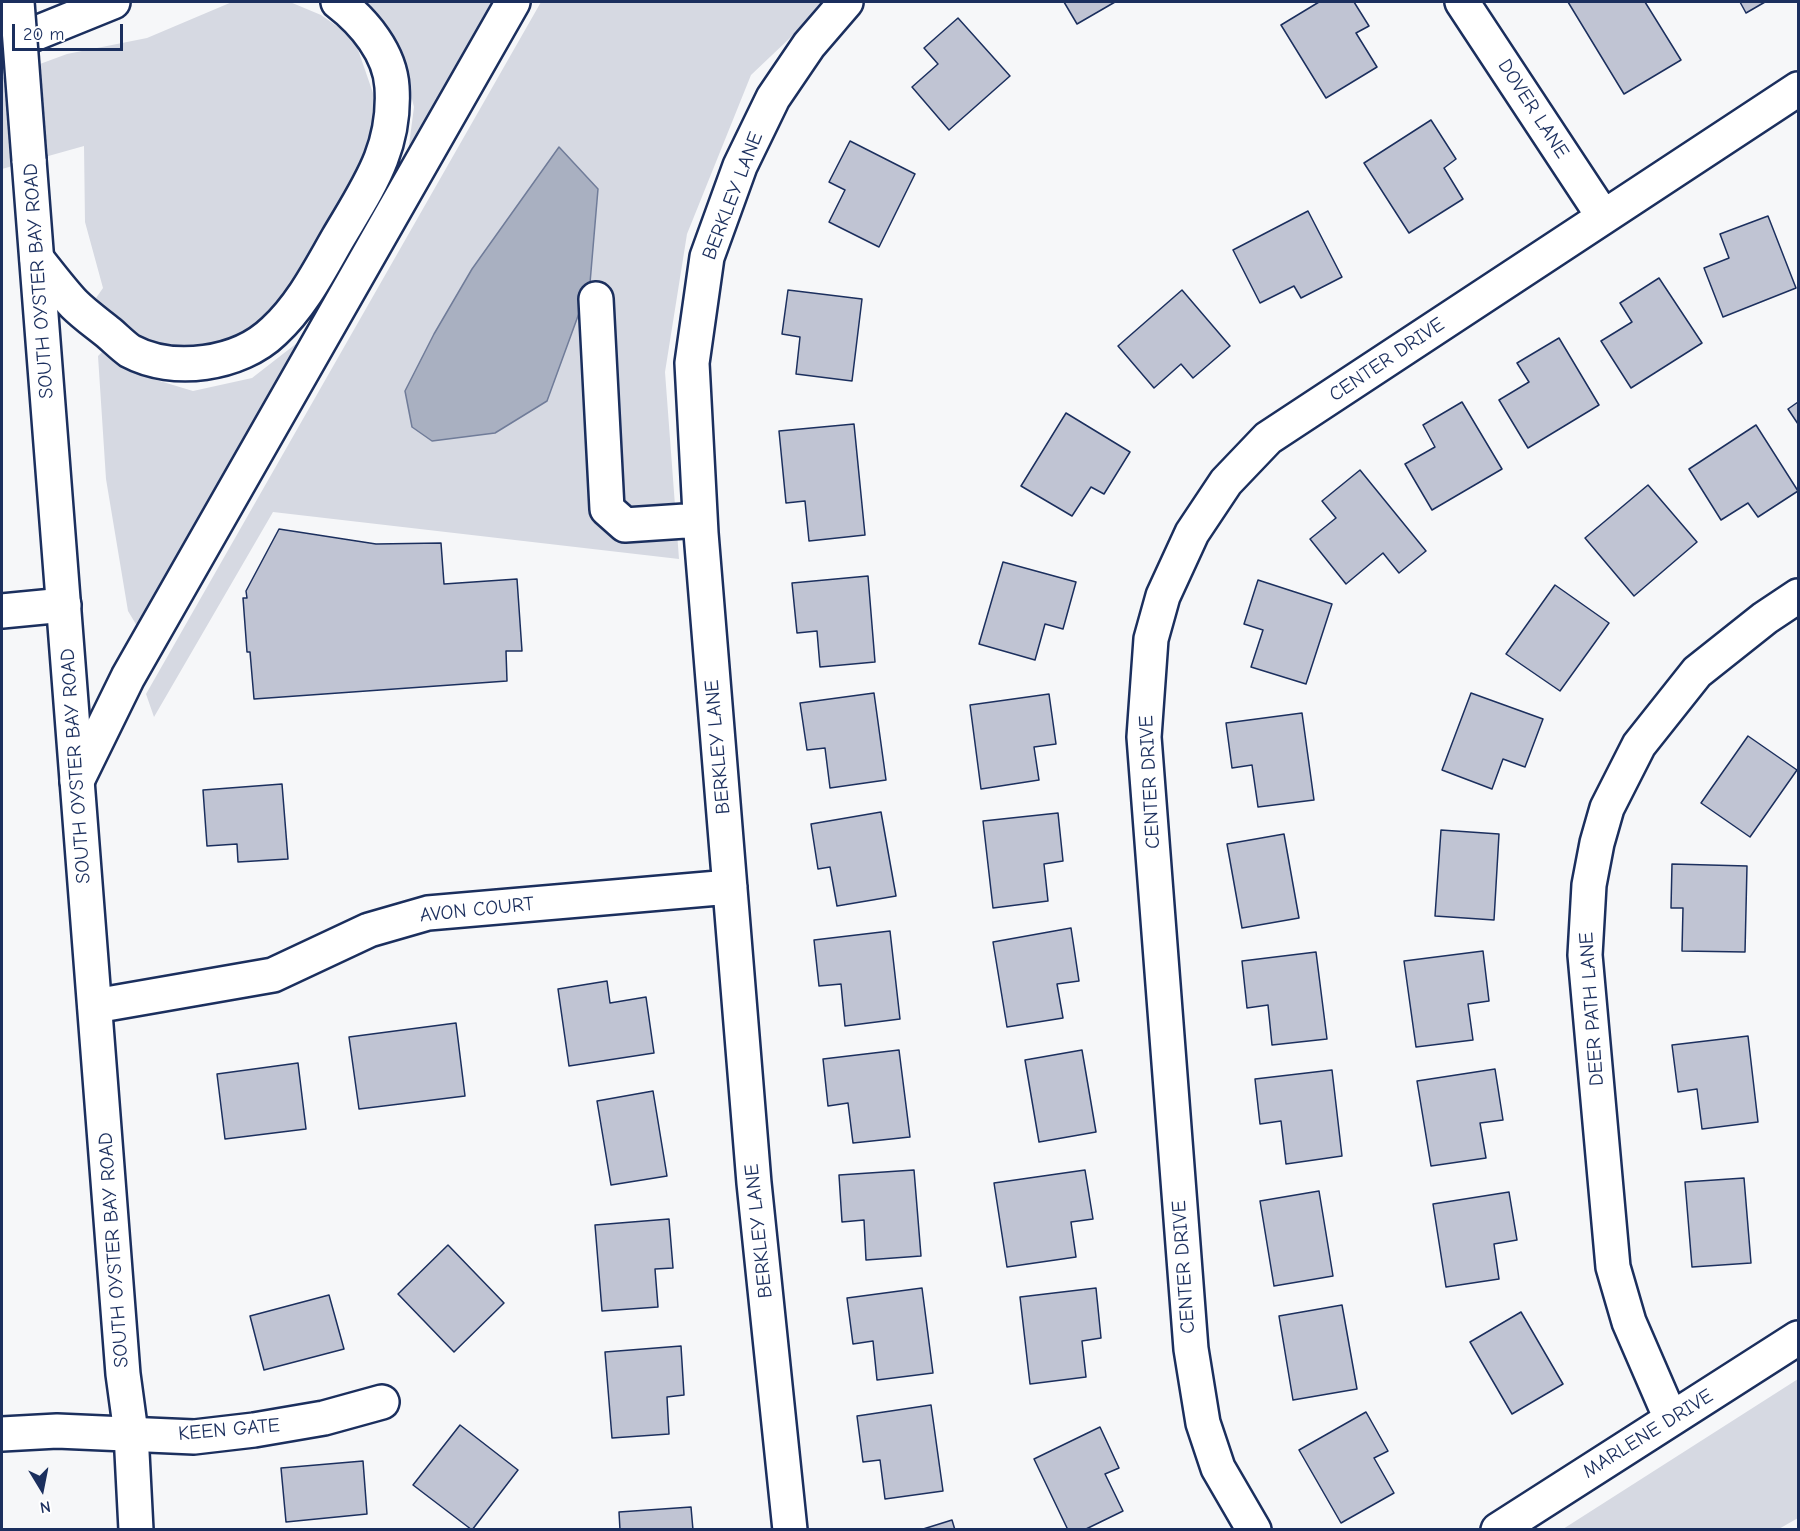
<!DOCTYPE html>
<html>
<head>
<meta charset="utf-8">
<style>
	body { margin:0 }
	#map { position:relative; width:1800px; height:1531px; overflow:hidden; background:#f6f7f9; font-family:"Comic Neue",sans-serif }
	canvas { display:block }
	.frame { position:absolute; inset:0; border:3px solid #1b2f5e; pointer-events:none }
	.north { position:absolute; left:12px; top:1459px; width:60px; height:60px; -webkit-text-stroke:4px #fff; paint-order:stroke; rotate:170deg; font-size:16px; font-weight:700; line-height:24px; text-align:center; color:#1b2f5e }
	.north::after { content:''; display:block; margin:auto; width:21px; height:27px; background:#1b2f5e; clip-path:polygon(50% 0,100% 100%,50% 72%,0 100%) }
	.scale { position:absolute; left:12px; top:24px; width:111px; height:27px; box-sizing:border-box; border:3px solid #1b2f5e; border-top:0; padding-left:8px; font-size:18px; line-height:21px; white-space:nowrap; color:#1b2f5e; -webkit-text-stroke:4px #fff; paint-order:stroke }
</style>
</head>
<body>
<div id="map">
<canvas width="1800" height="1531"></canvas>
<div class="frame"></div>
<div class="north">N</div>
<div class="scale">20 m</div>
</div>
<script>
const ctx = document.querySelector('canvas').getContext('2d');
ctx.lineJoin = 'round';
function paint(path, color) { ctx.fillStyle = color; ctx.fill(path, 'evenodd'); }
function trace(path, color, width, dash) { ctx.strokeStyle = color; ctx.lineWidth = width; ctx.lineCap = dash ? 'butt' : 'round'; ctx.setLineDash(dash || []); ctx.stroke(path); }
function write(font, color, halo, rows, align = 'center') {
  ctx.font = font + ' "Comic Neue",sans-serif'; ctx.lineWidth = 5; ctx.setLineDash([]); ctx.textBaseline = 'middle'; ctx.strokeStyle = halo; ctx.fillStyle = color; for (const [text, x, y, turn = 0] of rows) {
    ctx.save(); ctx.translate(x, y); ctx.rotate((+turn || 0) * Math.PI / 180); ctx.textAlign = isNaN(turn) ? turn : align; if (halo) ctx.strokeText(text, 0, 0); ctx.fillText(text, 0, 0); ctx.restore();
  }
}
const green = new Path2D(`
	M232,2H290L321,15L354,38L374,96L373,147L276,314L246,339L189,351L134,338L96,298L103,288L85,222L84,146L2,169V78L67,54L147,38Z
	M361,2H499L406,168L414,107L401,56L370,8Z
	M541,2H833L810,19L751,75L687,234L665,372L679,559L273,512L154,717L146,694Z
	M306,336L207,510L137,626L128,611L106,479L98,356L104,350L143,376L193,391L252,378Z
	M1798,1379V1518L1777,1530L1563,1529Z`);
const water = new Path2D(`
	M559,147L598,189L590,283L547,401L495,433L432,441L412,427L405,391L434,334L472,269Z`);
const building = new Path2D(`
	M1064,2H1115L1077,24Z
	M1319,2H1354L1369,26L1356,33L1377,67L1326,98L1281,25Z
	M1568,2H1645L1681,60L1624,94Z
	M1740,2H1765L1746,13Z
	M958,18L1010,76L949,130L912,87L938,64L924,48Z
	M1431,120L1456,159L1444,168L1463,199L1409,233L1364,163Z
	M850,141L915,174L879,247L829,222L845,190L829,182Z
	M1308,211L1342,277L1301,298L1294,286L1260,303L1233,250Z
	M1768,216L1796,288L1723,317L1704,268L1729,258L1720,234Z
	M1659,278L1702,343L1631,388L1601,341L1632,322L1620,303Z
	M788,290L862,299L852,381L796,374L800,337L782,334Z
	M1182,290L1230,346L1193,378L1181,364L1154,388L1118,346Z
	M1559,338L1599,405L1528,448L1499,400L1529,382L1517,363Z
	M1462,402L1502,469L1432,510L1405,464L1435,447L1423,425Z
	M1798,402V424L1788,409Z
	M1066,413L1130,452L1104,494L1091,487L1072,516L1021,486Z
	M854,424L865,535L809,541L805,501L786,503L779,431Z
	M1756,425L1798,491L1758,517L1748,503L1721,520L1689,469Z
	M1360,470L1426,551L1399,573L1383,553L1346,584L1310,539L1336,518L1322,501Z
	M1648,485L1697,542L1634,596L1585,538Z
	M279,529L376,544L441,543L444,584L517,579L522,651H506L507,681L254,699L250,652H247L243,598H247L246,591Z
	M1003,562L1076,582L1063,629L1045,624L1035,660L979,644Z
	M868,576L875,662L820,667L817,631L797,633L792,583Z
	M1258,580L1332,604L1306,684L1251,667L1263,630L1244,624Z
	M1555,585L1609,623L1560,691L1506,654Z
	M874,693L886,780L830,788L825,748L807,750L800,703Z
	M1471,693L1543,719L1525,767L1503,759L1492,789L1442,770Z
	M1049,694L1056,744L1034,747L1039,780L981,789L970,705Z
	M1302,713L1314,800L1258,807L1252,765L1232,768L1226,723Z
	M1748,736L1797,770L1750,837L1701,803Z
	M282,784L288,859L238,862L237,844L207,846L203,790Z
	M881,812L896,896L837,906L830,867L818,869L811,824Z
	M1058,813L1063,861L1044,864L1048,901L993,908L983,821Z
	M1441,830L1499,834L1494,920L1435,916Z
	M1284,834L1299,918L1242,928L1227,844Z
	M1672,864L1747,866L1745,952L1682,951L1683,908H1671Z
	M1071,928L1079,981L1057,984L1063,1018L1007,1027L993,942Z
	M890,931L900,1019L845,1026L841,984L819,986L814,940Z
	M1483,951L1489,1001L1468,1004L1473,1040L1416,1047L1404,961Z
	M1316,952L1327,1039L1272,1045L1268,1005L1247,1008L1242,961Z
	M607,981L610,1003L646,997L654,1053L569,1066L558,989Z
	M456,1023L465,1096L359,1109L349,1037Z
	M1748,1036L1758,1122L1702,1129L1697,1089L1678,1092L1672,1045Z
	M899,1050L910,1137L853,1143L848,1103L828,1106L823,1059Z
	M1082,1050L1096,1132L1039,1142L1025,1060Z
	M298,1063L306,1129L225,1139L217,1074Z
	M1495,1069L1503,1120L1480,1123L1486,1158L1431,1166L1417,1081Z
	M1332,1070L1342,1156L1286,1164L1281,1121L1260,1124L1255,1079Z
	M653,1091L667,1176L611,1185L597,1101Z
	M914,1170L921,1256L866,1260L864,1220L842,1222L839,1175Z
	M1085,1170L1093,1219L1071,1222L1076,1257L1007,1267L994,1183Z
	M1744,1178L1751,1263L1692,1267L1685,1182Z
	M1319,1191L1333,1276L1274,1286L1260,1201Z
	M1509,1192L1517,1240L1494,1244L1499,1279L1446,1287L1433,1204Z
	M669,1219L673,1268L655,1269L658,1307L602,1311L595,1225Z
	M448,1245L504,1303L454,1352L398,1294Z
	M922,1288L933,1373L877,1380L873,1341L853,1344L847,1298Z
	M1096,1288L1101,1338L1082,1341L1086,1377L1030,1384L1020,1297Z
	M329,1295L344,1349L264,1370L250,1316Z
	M1342,1305L1357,1389L1293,1400L1279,1316Z
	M1521,1312L1563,1384L1512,1414L1470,1342Z
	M681,1346L684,1395L667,1397L669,1434L612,1438L605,1352Z
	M931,1405L943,1491L885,1499L880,1460L863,1462L857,1416Z
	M1366,1412L1388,1451L1374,1458L1394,1493L1341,1523L1299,1450Z
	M460,1425L518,1470L472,1530L413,1485Z
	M1100,1427L1119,1468L1105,1474L1123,1511L1084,1530H1068L1034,1459Z
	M363,1461L367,1514L286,1522L281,1468Z
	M691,1507L693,1530H620L619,1512Z
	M952,1520L955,1530H920Z`);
const minor = new Path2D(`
	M1462,2L1603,216
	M596,299L607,509L625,525L700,520
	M95,1006L273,975L369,930L428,913L730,887
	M1671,1419L1629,1322L1613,1267L1585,955L1589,885L1597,843L1607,808L1639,745L1697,672L1765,618L1798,596
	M2,1434L57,1431L194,1437L254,1430L324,1418L382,1402
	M790,1530L754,1183L701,533L692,363L707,257L740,166L773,98L809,45L846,2
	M1254,1530L1218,1468L1203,1423L1191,1349L1144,737L1151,639L1163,596L1192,533L1226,482L1268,438L1798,89
	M1498,1530L1798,1338`);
const major = new Path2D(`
	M29,160L123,1374L131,1433L136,1530`);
const highway = new Path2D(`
	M2,47L113,2
	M37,259C49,274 61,290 74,304C85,315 98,324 109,333C116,339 123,346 130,351C173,374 239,365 274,331C302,305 319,271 338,238C368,187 396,149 392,87C390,53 364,22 338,2
	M2,611L64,605
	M77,781L128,677L513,2`);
const majorBridge = new Path2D(`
	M17,2L29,160`);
const streetNames = [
	["DOVER LANE",1533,109,57],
	["BERKLEY LANE",733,196,-69],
	["SOUTH OYSTER BAY ROAD",39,281,-94],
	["CENTER DRIVE",1387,360,-34],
	["BERKLEY LANE",718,747,-95],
	["SOUTH OYSTER BAY ROAD",76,766,-94],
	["CENTER DRIVE",1150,782,-93],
	["AVON COURT",477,910,-6],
	["DEER PATH LANE",1592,1009,-94],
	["BERKLEY LANE",759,1231,-96],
	["SOUTH OYSTER BAY ROAD",114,1250,-94],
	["CENTER DRIVE",1184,1267,-94],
	["KEEN GATE",229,1430,-5],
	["MARLENE DRIVE",1648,1434,-32]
];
paint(green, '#d6d9e2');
paint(water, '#a9b0c1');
trace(water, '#707c99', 1.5);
paint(building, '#c0c4d3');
trace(building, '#1b2f5e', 1.5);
trace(minor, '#1b2f5e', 38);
trace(major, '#1b2f5e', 38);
trace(highway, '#1b2f5e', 38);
trace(minor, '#fff', 33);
trace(major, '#fff', 33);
trace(highway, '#fff', 33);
trace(majorBridge, '#1b2f5e', 38, []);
trace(majorBridge, '#fff', 33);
write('20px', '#1b2f5e', '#fff', streetNames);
</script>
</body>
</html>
